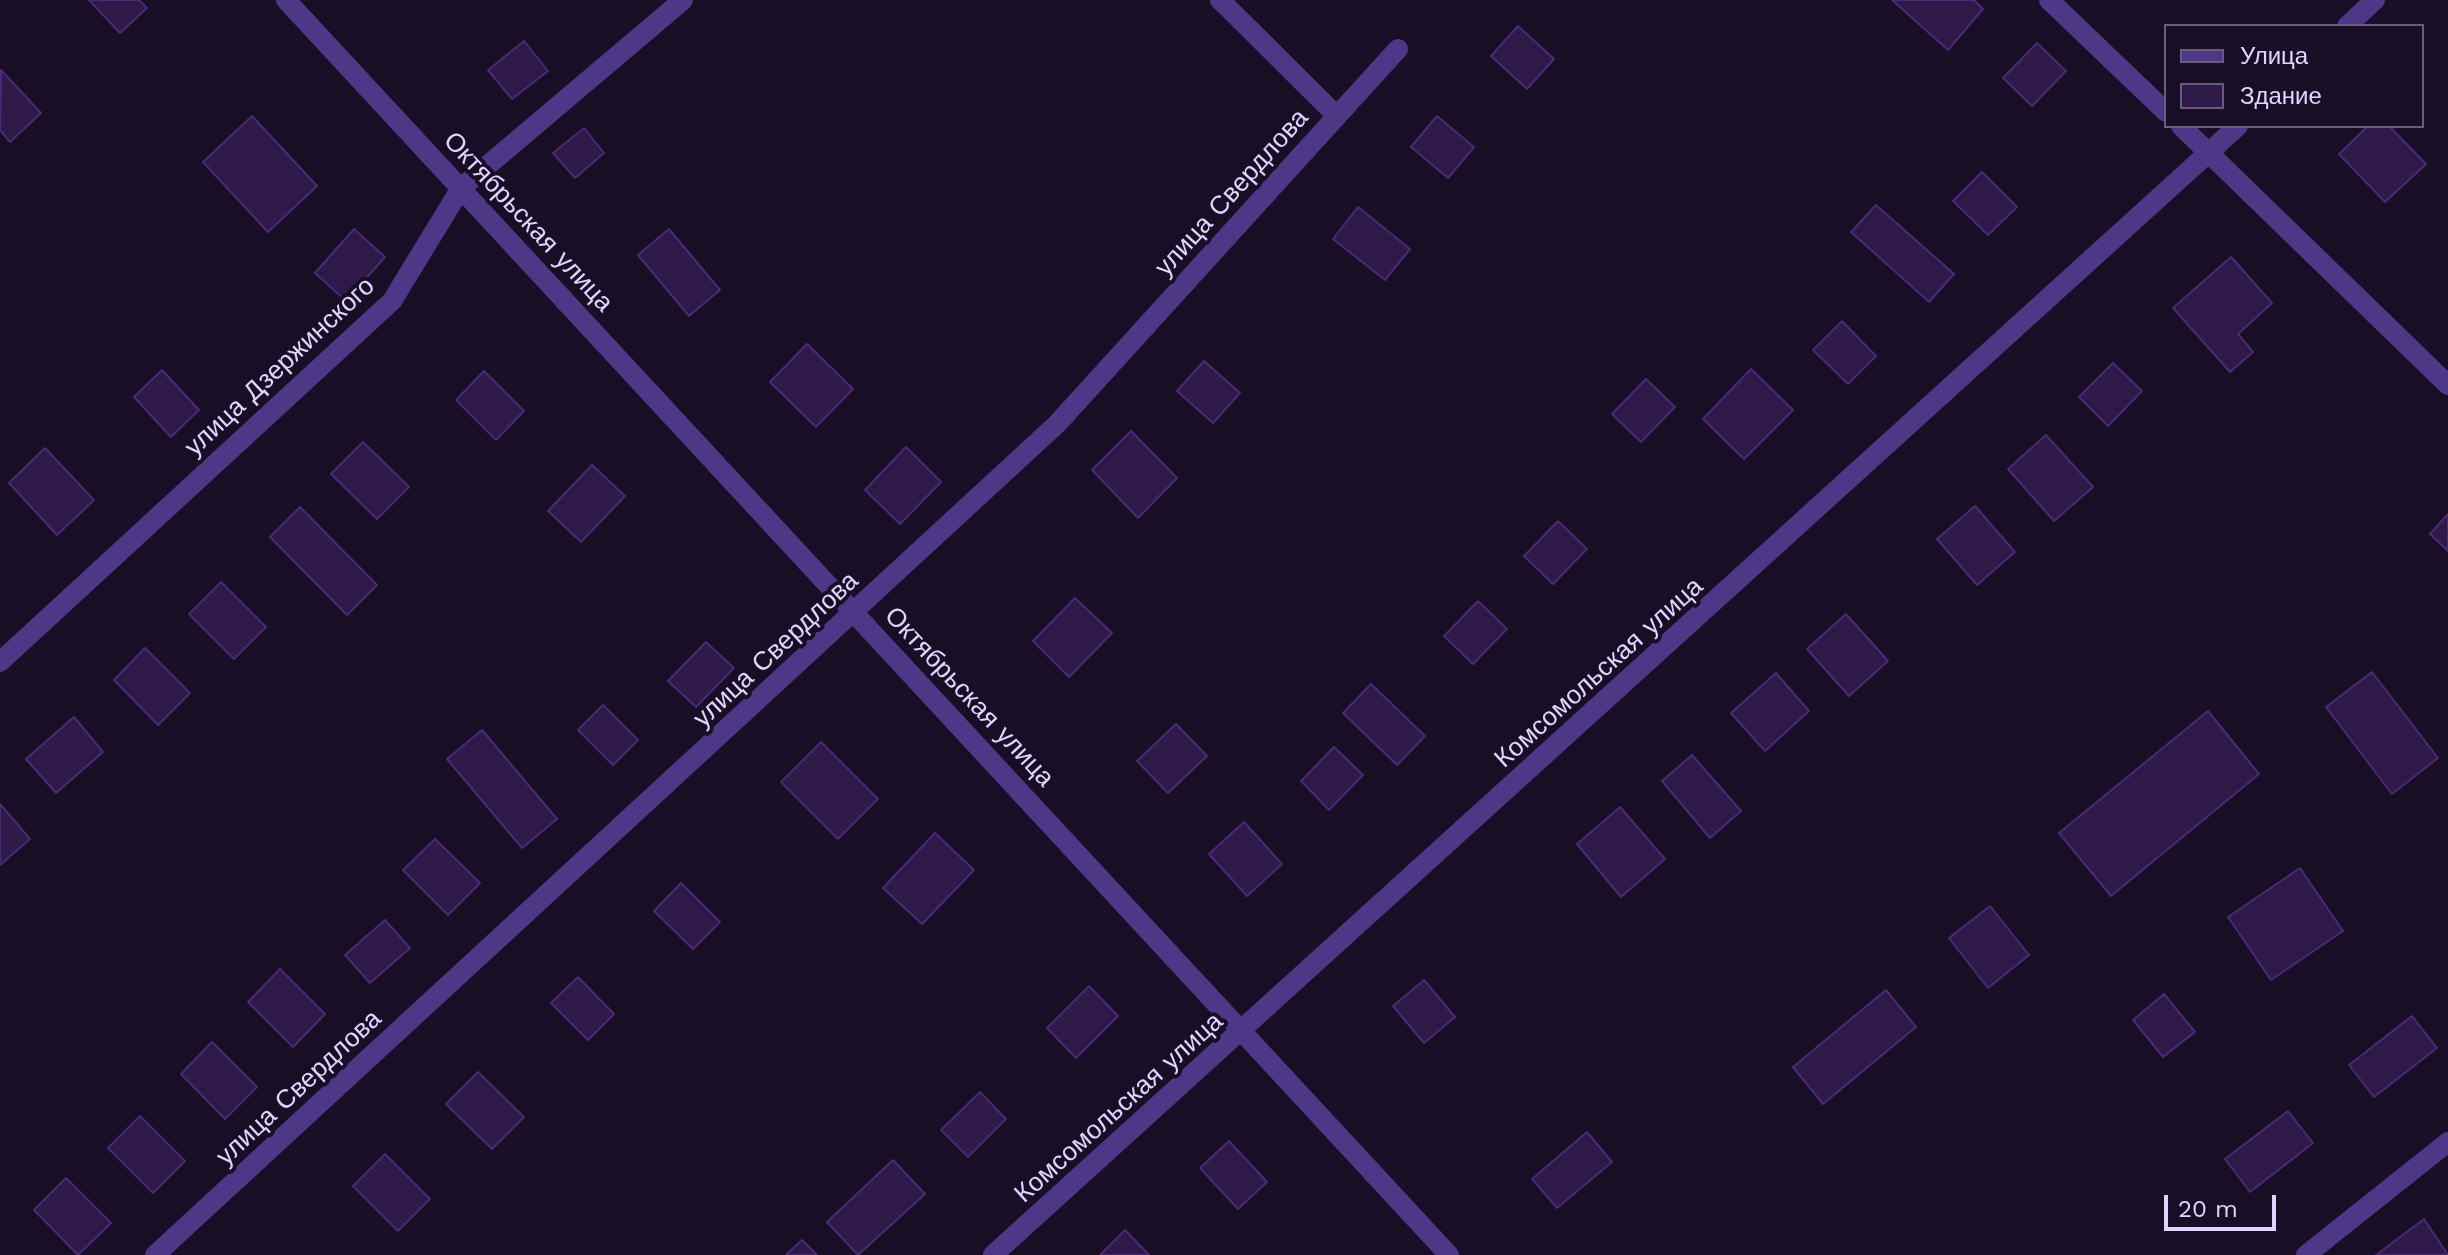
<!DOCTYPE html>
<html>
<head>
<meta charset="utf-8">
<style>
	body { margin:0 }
	#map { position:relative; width:2448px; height:1255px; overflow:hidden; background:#180e26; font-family:"Work Sans",sans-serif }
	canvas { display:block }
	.legend { position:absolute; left:2164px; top:24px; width:260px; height:104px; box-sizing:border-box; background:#180e26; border:2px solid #695d7d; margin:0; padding:10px 14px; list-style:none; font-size:24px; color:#e3d3ff }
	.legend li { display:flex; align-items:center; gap:16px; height:40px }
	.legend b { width:40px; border:2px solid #695d7d }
	.scale { position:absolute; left:2164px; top:1195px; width:112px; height:36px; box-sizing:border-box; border:4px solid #e3d3ff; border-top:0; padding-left:10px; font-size:24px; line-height:28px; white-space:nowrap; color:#e3d3ff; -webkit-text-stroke:6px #180e26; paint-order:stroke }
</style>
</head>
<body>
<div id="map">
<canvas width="2448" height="1255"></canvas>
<ul class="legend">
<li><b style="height:10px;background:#4e3787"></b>Улица</li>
<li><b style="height:22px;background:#2e1948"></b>Здание</li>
</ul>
<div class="scale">20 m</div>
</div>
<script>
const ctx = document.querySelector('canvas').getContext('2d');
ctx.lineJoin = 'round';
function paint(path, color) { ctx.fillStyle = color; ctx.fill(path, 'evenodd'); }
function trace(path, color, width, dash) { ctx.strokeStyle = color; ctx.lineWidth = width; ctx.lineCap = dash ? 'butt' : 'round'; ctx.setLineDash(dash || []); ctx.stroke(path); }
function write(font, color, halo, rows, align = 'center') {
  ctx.font = font + ' "Work Sans",sans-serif'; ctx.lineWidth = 8; ctx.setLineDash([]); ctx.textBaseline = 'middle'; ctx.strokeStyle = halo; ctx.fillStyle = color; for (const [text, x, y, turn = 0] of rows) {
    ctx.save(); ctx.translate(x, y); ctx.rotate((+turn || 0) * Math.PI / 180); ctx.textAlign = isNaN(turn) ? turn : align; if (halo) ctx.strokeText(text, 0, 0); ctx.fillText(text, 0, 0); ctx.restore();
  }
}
const building = new Path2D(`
	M89,0H139L147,8L120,33Z
	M1892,0H1974L1983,9L1948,50Z
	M1518,26L1554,59L1527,89L1491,56Z
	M524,41L548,71L512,99L488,70Z
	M2037,43L2066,71L2032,106L2003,78Z
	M1,70L41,113L10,142L0,130Z
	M252,116L317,186L268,232L203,162Z
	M1437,116L1474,147L1448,178L1411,147Z
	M2368,126H2389L2426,164L2385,202L2339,154Z
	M584,128L604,153L575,178L553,153Z
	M1982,172L2017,207L1988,235L1953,201Z
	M1876,205L1954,274L1929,302L1851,232Z
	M1358,207L1410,249L1385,280L1333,239Z
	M354,229L385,257L346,301L315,273Z
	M669,229L720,290L689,316L638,255Z
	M2231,257L2272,303L2238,334L2253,352L2230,372L2173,308Z
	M1842,321L1876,356L1848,384L1813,350Z
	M807,344L853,389L816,427L770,382Z
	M1204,361L1240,393L1213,423L1177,391Z
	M2113,363L2142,391L2108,426L2079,397Z
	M1751,369L1793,410L1744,459L1703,419Z
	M162,370L199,410L171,437L134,397Z
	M484,371L524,411L496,440L456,400Z
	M1646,379L1675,407L1641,442L1612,414Z
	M1131,431L1177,478L1138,518L1092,470Z
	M2046,435L2093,487L2054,521L2008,469Z
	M363,442L409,487L377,519L331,474Z
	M906,447L941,482L900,524L865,490Z
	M45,448L94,500L57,535L9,483Z
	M592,465L625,496L581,542L548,511Z
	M1975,506L2015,552L1977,585L1937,539Z
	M300,507L377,585L347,615L270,537Z
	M2448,514V551L2430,534Z
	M1558,521L1587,549L1553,584L1524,556Z
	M221,582L266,627L234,659L189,614Z
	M1075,598L1112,633L1069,677L1033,641Z
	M1478,601L1507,629L1473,664L1444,636Z
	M1846,614L1888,661L1849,696L1807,649Z
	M706,642L734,668L696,707L668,681Z
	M145,648L190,693L158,725L114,680Z
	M2372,672L2438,758L2392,794L2326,707Z
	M1776,673L1809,711L1765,751L1731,713Z
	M1371,684L1425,736L1397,765L1343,713Z
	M603,705L638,740L613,765L578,730Z
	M2208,711L2259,774L2111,896L2059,833Z
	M74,717L103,752L56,793L26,759Z
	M1176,724L1207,756L1168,793L1137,761Z
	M482,730L557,819L522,848L447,759Z
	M821,742L878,799L838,839L781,782Z
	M1334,747L1363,775L1329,810L1301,781Z
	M1692,755L1741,811L1710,838L1662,781Z
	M0,804L30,839L0,865Z
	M1620,807L1665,859L1621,897L1577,844Z
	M1244,822L1282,864L1247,896L1209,854Z
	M935,833L974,870L922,924L883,888Z
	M435,839L480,883L448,915L403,870Z
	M2300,868L2343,931L2271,980L2228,917Z
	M681,883L720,922L693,949L654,911Z
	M1990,906L2029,955L1988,988L1949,938Z
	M385,920L410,948L370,983L345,955Z
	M280,969L325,1014L293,1047L248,1002Z
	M578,977L614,1014L588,1040L551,1003Z
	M1424,980L1455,1017L1424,1043L1393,1006Z
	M1089,986L1118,1016L1076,1058L1047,1028Z
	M1886,990L1916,1027L1823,1104L1793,1067Z
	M2164,994L2195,1032L2163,1057L2133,1020Z
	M2412,1016L2437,1048L2374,1097L2349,1065Z
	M212,1042L257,1087L225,1119L181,1074Z
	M478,1072L524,1117L492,1149L446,1104Z
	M980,1092L1006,1119L968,1157L941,1130Z
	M2288,1111L2313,1143L2250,1192L2225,1159Z
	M140,1116L185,1161L153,1193L108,1148Z
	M1587,1132L1612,1162L1557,1208L1532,1179Z
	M1229,1141L1267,1182L1238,1209L1200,1168Z
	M385,1154L430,1199L398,1231L353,1186Z
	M893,1160L925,1194L858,1255L827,1222Z
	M66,1178L111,1223L78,1255L34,1210Z
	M2424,1219L2448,1255H2376Z
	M1125,1230L1149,1255H1100Z
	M802,1240L817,1255H786Z`);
const lane = new Path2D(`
	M1220,0L1337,116`);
const street = new Path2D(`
	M286,0L1449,1255
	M2049,0L2166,112
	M2347,26L2375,0
	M2181,126L2448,385
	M0,662L392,301L461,188L683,0
	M155,1255L1057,424L1398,49
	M993,1255L2238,126
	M2306,1255L2448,1142`);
const streetNames = [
	["улица Свердлова",1232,193,-48],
	["Октябрьская улица",528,222,47],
	["улица Дзержинского",280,367,-43],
	["улица Свердлова",776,650,-43],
	["Комсомольская улица",1599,673,-42],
	["Октябрьская улица",969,697,47],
	["улица Свердлова",299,1088,-43],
	["Комсомольская улица",1119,1108,-42]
];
paint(building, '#2e1948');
trace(building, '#4b2a75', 2);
trace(lane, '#4e3787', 20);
trace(street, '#4e3787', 20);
write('26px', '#e3d3ff', '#180e26', streetNames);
</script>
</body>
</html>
